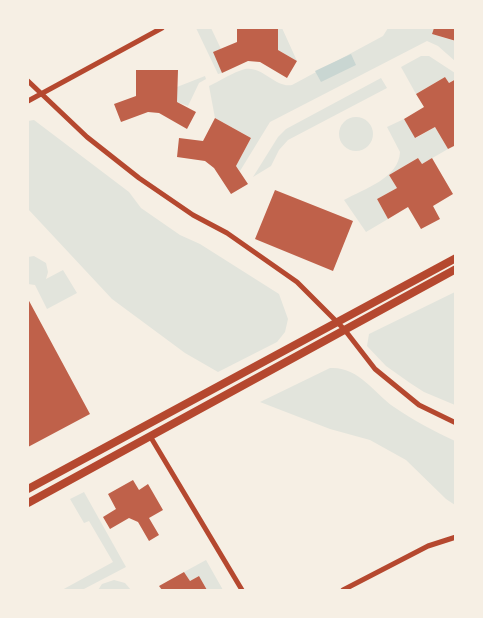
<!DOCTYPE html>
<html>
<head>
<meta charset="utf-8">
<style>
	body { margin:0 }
	#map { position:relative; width:483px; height:618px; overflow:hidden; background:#f6efe4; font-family:Karla,sans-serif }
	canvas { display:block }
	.frame { position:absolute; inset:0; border:29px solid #f6efe4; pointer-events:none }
</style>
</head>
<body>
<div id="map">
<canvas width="483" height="618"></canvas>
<div class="frame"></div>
</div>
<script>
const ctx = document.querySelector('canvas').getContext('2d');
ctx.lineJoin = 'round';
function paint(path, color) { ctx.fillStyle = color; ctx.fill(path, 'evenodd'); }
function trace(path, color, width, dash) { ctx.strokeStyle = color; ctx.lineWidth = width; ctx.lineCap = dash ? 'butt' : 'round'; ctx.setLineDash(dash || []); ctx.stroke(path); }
const green = new Path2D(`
	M196,28H211L221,49L222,73L218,74Z
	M278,28H282L297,61L278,50Z
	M388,28H434L432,34L455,41V61L438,46L427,41L270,122L240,171L236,166L251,138L215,118L209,86C220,81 233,72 245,69C263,66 275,88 292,85L383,36Z
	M421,56H429L455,73V79L449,83L445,77L416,94L401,67Z
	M205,76L206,79L199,83L188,106L177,102V87Z
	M381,78L387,88L288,140L279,150L271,166L253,177L278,137L286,129Z
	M339 134a17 17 0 1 1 34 0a17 17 0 1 1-34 0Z
	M404,119L416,138L435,127L448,149L422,164L418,158L389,175L397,188L377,199L388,219L366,232L344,200C364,189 399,178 400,152L387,127Z
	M34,120L129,192L141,208L180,235L200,244L279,294L288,319L285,332L277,342L218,372L185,353L112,299L28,209V121Z
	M34,256L46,263L48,272L46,279L63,270L77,293L47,309L35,285L28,284V257Z
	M455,292V405L424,392L410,383L386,366L367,346L369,334Z
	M330,368C358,366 374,393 394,407C414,421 434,431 455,441V505L446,499L406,460L370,440L330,429L260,402Z
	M84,492L126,567L82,590H62L113,562L89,521L84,523L70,499Z
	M206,560L223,590H207L199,576L190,581L184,572Z
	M114,580L125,583L131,590H98L102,584Z`);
const water = new Path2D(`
	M351,54L356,65L321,82L315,71Z`);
const building = new Path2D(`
	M237,28H278V50L297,61L287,78L260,62L248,61L222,73L213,52L237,42Z
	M434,28H456V41L432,34Z
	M136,70H178L177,102L196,112L187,129L159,113L148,112L121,122L114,104L136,96Z
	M445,77L449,83L456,79V145L448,149L435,127L415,138L404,119L424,107L416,94Z
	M215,118L251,138L236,166L248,184L231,194L214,168L205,161L177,157L179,138L203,141Z
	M418,158L422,164L432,158L453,194L433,206L440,219L421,229L408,207L388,219L377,199L397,188L389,175Z
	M275,190L353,221L333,271L255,239Z
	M28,299L90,414L28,447Z
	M133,480L139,490L148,484L163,510L149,518L159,535L149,541L138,522L129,518L110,529L103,517L116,509L108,494Z
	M184,572L190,581L199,576L207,590H162L159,586Z`);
const minor = new Path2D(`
	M28,81L87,137L139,178L193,215L227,233L297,282L344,329L375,369L419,405L456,423
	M28,101L162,28
	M150,436L242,590
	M343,590L428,546L456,537`);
const secondary = new Path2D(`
	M28,489L456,258
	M28,503L456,269`);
paint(green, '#e2e4dc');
paint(water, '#c9d6d2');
paint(building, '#bf614a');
trace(minor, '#b5482f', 5);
trace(secondary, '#b5482f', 8);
</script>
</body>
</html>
